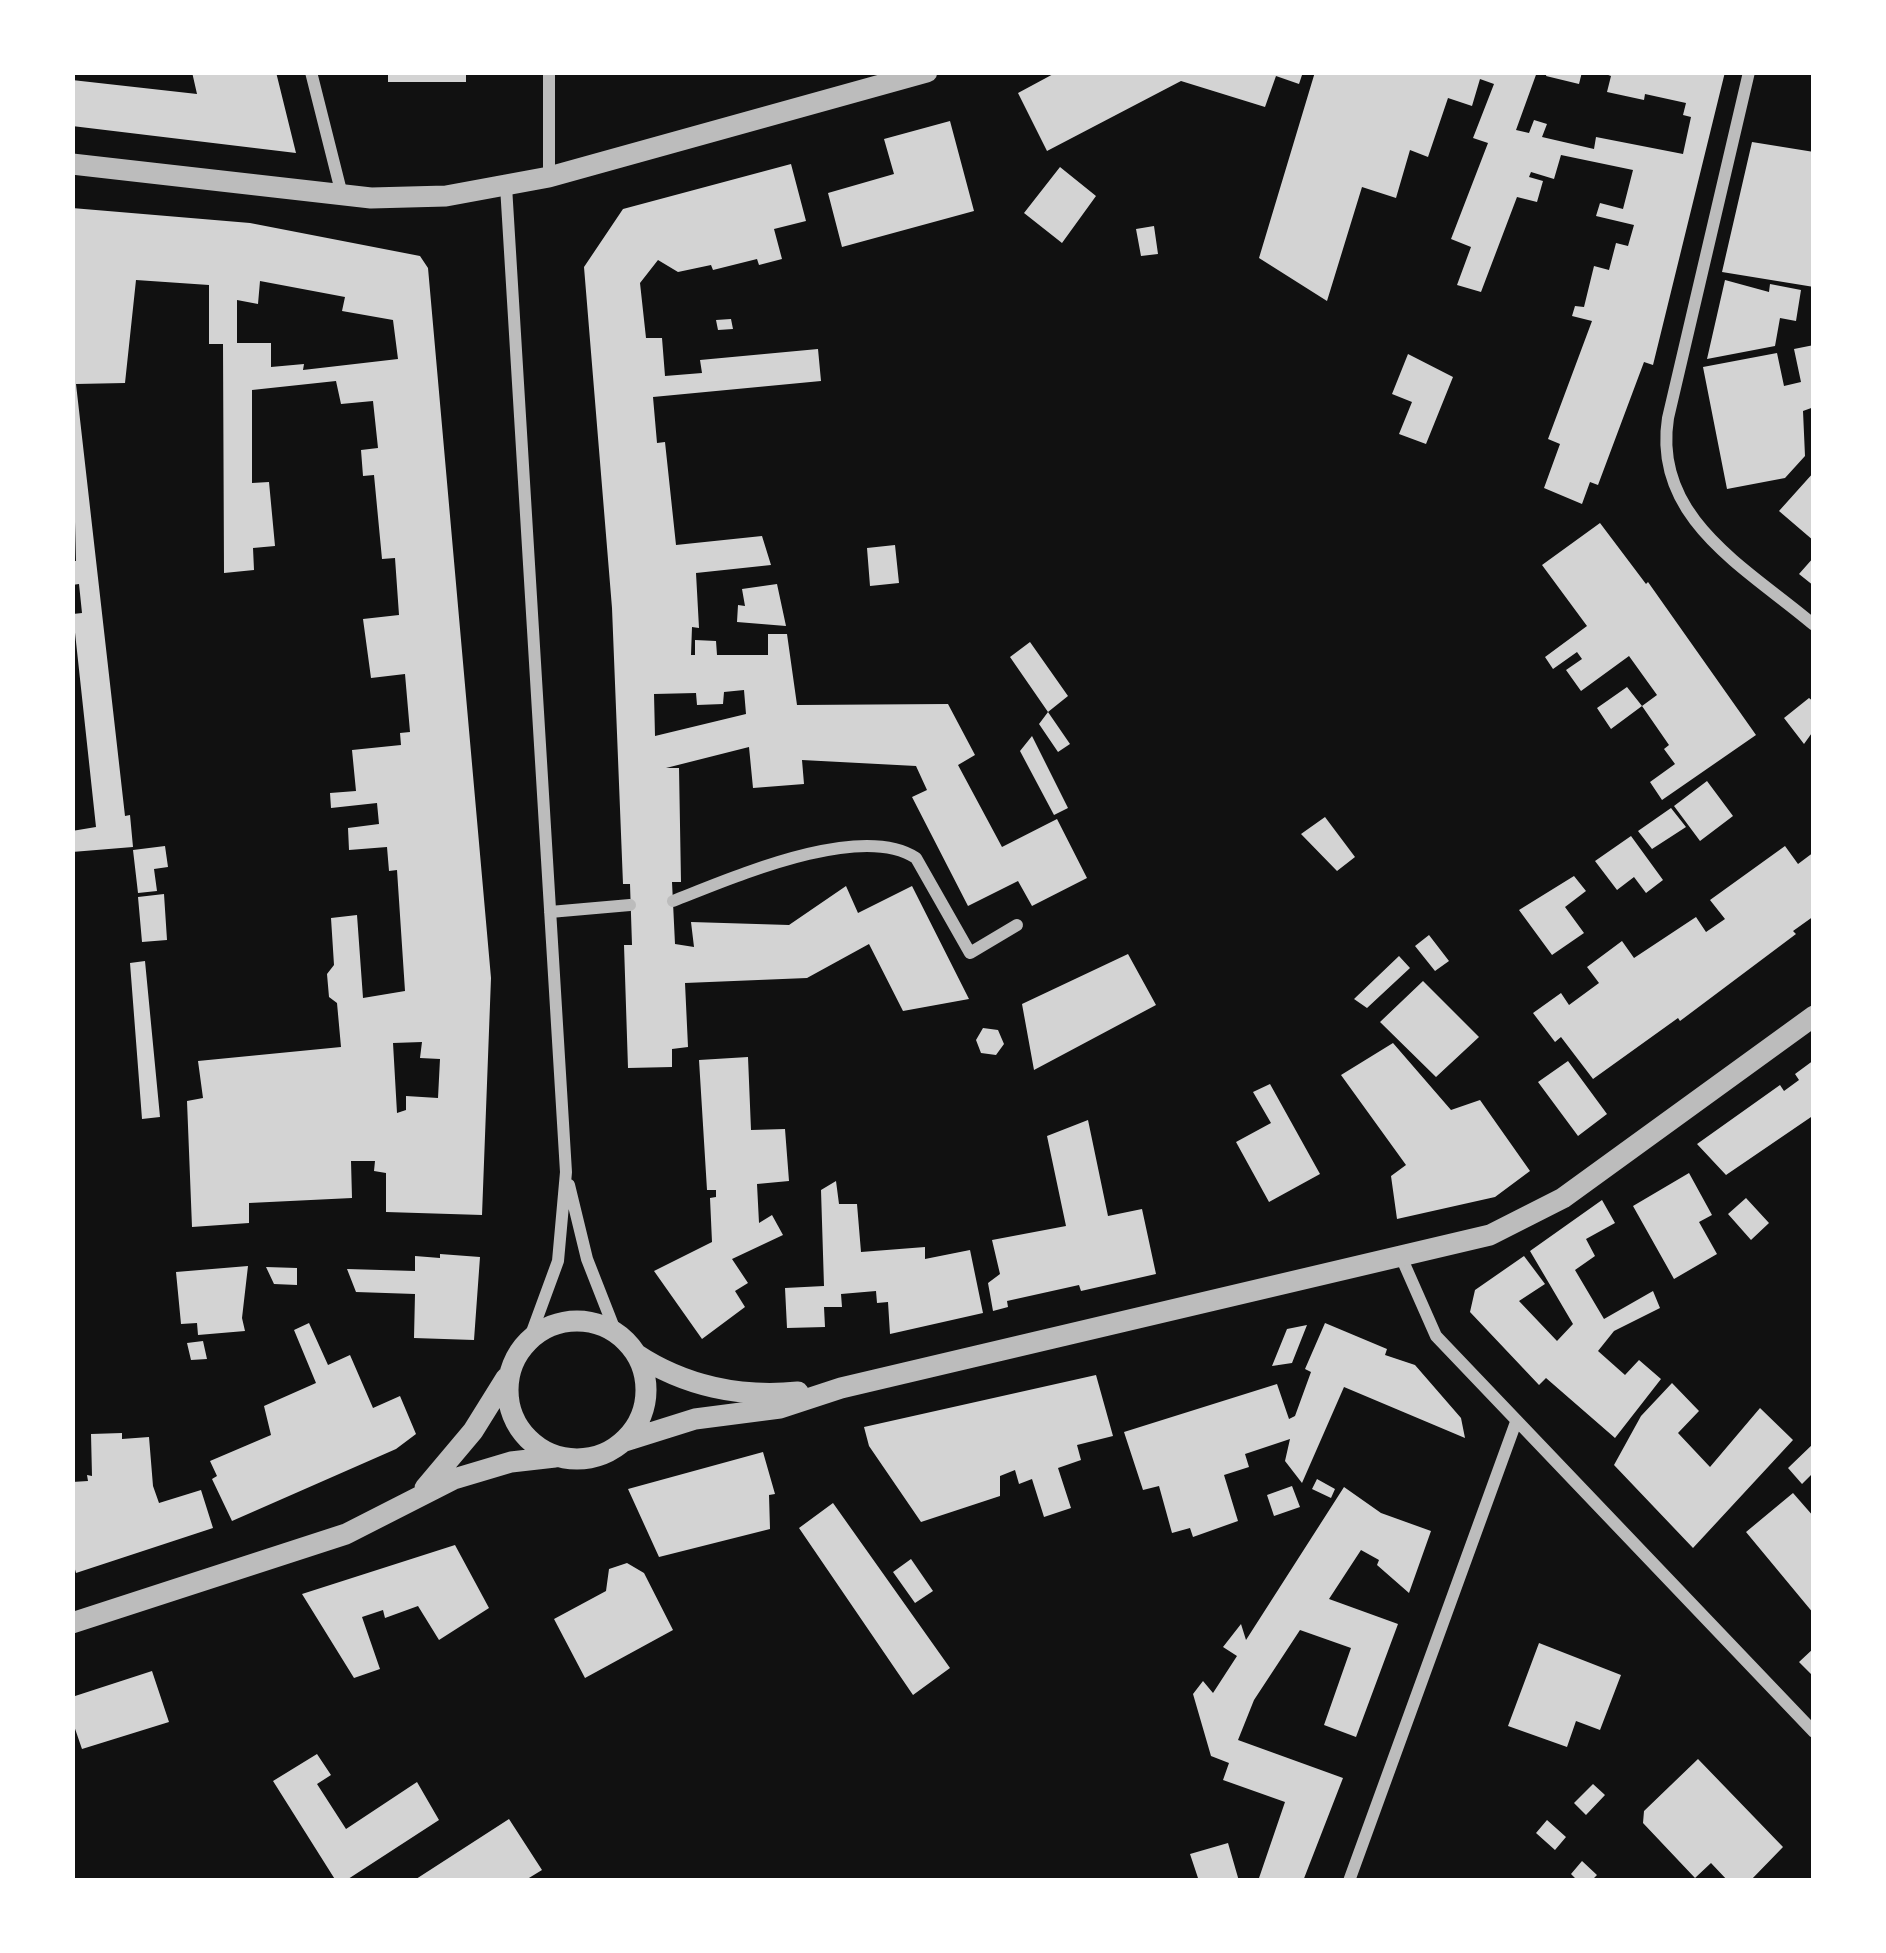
<!DOCTYPE html>
<html>
<head>
<meta charset="utf-8">
<style>
	body { margin:0 }
	#map { position:relative; width:1886px; height:1953px; overflow:hidden; background:#111; font-family:"Nunito Sans",sans-serif }
	canvas { display:block }
	.frame { position:absolute; inset:0; border:75px solid #fff; pointer-events:none }
</style>
</head>
<body>
<div id="map">
<canvas width="1886" height="1953"></canvas>
<div class="frame"></div>
</div>
<script>
const ctx = document.querySelector('canvas').getContext('2d');
ctx.lineJoin = 'round';
function paint(path, color) { ctx.fillStyle = color; ctx.fill(path, 'evenodd'); }
function trace(path, color, width, dash) { ctx.strokeStyle = color; ctx.lineWidth = width; ctx.lineCap = dash ? 'butt' : 'round'; ctx.setLineDash(dash || []); ctx.stroke(path); }
const building = new Path2D(`
	M192,72H276L296,153L72,126V80L197,94Z
	M388,72H466V82H388Z
	M1057,72H1303L1299,84L1276,76L1265,107L1181,81L1047,151L1018,93Z
	M1315,72H1537L1516,130L1529,133L1534,120L1547,124L1542,137L1594,149L1596,137L1683,154L1691,117L1683,115L1686,103L1645,94L1644,100L1607,92L1611,76L1600,72H1725L1653,365L1644,362L1598,485L1590,482L1582,504L1544,488L1560,444L1548,439L1592,321L1572,316L1575,306L1584,307L1594,266L1609,270L1616,243L1628,246L1634,225L1596,216L1600,203L1623,209L1633,170L1561,155L1554,179L1531,172L1529,177L1543,181L1537,202L1517,197L1481,292L1457,285L1471,247L1451,239L1488,143L1473,138L1494,84L1480,79L1472,106L1448,98L1428,157L1410,150L1396,198L1362,187L1327,301L1259,258Z
	M1547,72H1582L1579,84L1546,76Z
	M950,121L974,211L842,247L828,193L894,174L884,139Z
	M1752,142L1814,152V287L1722,272Z
	M791,164L806,221L774,229L782,259L759,265L757,259L713,270L711,265L678,272L658,260L640,283L646,338H662L665,376L702,373L700,360L818,349L821,381L653,397L657,443L665,442L676,545L762,536L771,565L696,573L699,628L692,627L691,655H695V640L716,641L717,655H768V634H787L797,705L948,704L975,755L958,765L1002,847L1057,819L1087,878L1032,906L1018,881L968,906L912,797L927,790L916,766L802,760L804,784L753,788L749,747L666,768H679L681,882H672L675,944L694,947L691,922L789,925L846,886L858,913L912,886L969,999L903,1011L869,944L807,978L685,983L688,1047L672,1049V1067L628,1068L624,945H632L630,884H623L612,608L584,267L623,209ZM744,690L746,714L655,736L654,694L696,693L697,705L723,704L724,692Z
	M1060,167L1096,196L1062,243L1024,213Z
	M72,208L250,223L420,256L428,268L491,978L482,1215L386,1212V1173L374,1171L375,1161H351L352,1198L249,1203V1223L192,1227L187,1101L203,1098L198,1061L341,1047L337,1003L329,997L327,974L334,965L331,918L357,915L363,998L405,991L397,870L389,871L387,847L349,850L348,828L379,824L377,803L331,808L330,793L356,791L352,750L401,745L400,733L410,732L405,674L371,678L363,619L399,615L395,558L382,559L374,475L363,476L361,450L378,448L373,401L341,404L336,381L252,390V483L269,482L275,546L253,548L254,570L224,573L223,344H209V285L136,280L125,383L76,384L125,816L130,815L133,847L72,852V831L96,827L73,614L82,613L79,584L72,585V561H76L75,522H72ZM260,281L345,297L342,311L393,320L398,359L303,370L304,364L271,367V343H237V300L258,304ZM422,1042L420,1058L440,1059L438,1098L406,1096V1110L397,1113L393,1043Z
	M1154,226L1158,254L1141,256L1136,229Z
	M1725,280L1769,292L1770,284L1801,290L1796,321L1780,318L1775,346L1707,359Z
	M731,319L733,329L718,330L716,320Z
	M1814,345V407L1803,411L1805,456L1785,478L1727,489L1703,367L1777,353L1784,386L1801,382L1794,349Z
	M1408,354L1453,377L1426,444L1399,434L1412,402L1392,394Z
	M1814,472V541L1779,511Z
	M1600,523L1646,584L1648,582L1756,735L1662,800L1650,782L1675,764L1664,749L1669,745L1642,706L1657,695L1629,656L1581,691L1566,670L1582,659L1577,652L1553,669L1545,657L1587,626L1542,565Z
	M895,545L899,583L870,586L867,548Z
	M1814,557V586L1799,574Z
	M777,584L786,626L737,622L738,605L745,606L742,589Z
	M1030,642L1068,696L1048,712L1010,657Z
	M1627,687L1642,706L1611,729L1597,708Z
	M1809,698L1814,702V730L1804,744L1784,718Z
	M1048,712L1070,744L1058,752L1039,724Z
	M1032,736L1068,808L1054,815L1020,751Z
	M1707,781L1733,816L1700,841L1674,806Z
	M1671,808L1686,827L1652,849L1638,831Z
	M1325,817L1355,857L1337,871L1301,834Z
	M1631,836L1663,880L1646,893L1634,877L1617,890L1595,861Z
	M165,846L168,867L154,869L157,891L138,893L133,850Z
	M1785,846L1798,864L1814,852V916L1793,931L1796,934L1680,1021L1678,1018L1593,1079L1561,1037L1555,1042L1533,1013L1561,993L1569,1005L1599,983L1587,967L1622,941L1634,958L1696,917L1706,932L1725,919L1710,900Z
	M1574,876L1586,891L1565,907L1584,933L1552,955L1519,910Z
	M164,894L167,940L142,942L138,897Z
	M1429,935L1449,961L1435,971L1415,946Z
	M1128,954L1156,1005L1034,1070L1022,1004Z
	M1399,956L1410,968L1367,1008L1354,999Z
	M145,961L160,1117L142,1119L130,963Z
	M1423,981L1479,1037L1436,1077L1380,1022Z
	M983,1028L998,1030L1004,1044L996,1055L981,1053L976,1040Z
	M1393,1043L1451,1110L1480,1100L1530,1171L1495,1197L1397,1219L1391,1176L1406,1165L1341,1075Z
	M748,1057L751,1130L785,1129L789,1181L757,1184L759,1223L772,1215L783,1235L732,1259L748,1283L735,1291L745,1307L702,1339L654,1271L712,1242L710,1198L716,1197V1190H707L699,1060Z
	M1814,1060V1115L1726,1175L1697,1144L1780,1085L1784,1091L1799,1080L1795,1074Z
	M1568,1061L1607,1114L1578,1136L1538,1082Z
	M1270,1084L1320,1174L1269,1202L1236,1142L1271,1123L1253,1092Z
	M1088,1120L1108,1216L1142,1209L1156,1274L1081,1291L1079,1285L1007,1301L1008,1307L993,1311L988,1283L1000,1274L992,1240L1066,1226L1047,1136Z
	M1689,1173L1712,1215L1699,1222L1717,1254L1674,1279L1633,1206Z
	M836,1181L839,1204H857L861,1252L925,1247V1259L970,1250L983,1313L890,1334L888,1302L877,1303L876,1291L841,1294L842,1307H824L825,1327L787,1328L785,1288L824,1286L821,1190Z
	M1746,1198L1769,1223L1751,1240L1728,1214Z
	M1602,1200L1615,1223L1586,1239L1595,1256L1575,1270L1604,1319L1653,1291L1660,1308L1614,1331L1598,1351L1625,1375L1639,1360L1661,1379L1615,1438L1546,1378L1539,1385L1470,1312L1475,1290L1524,1256L1545,1284L1519,1301L1557,1341L1573,1324L1530,1251Z
	M440,1254L480,1257L474,1340L414,1338L415,1294L356,1292L347,1269L415,1271V1256L440,1258Z
	M248,1266L242,1318L245,1331L198,1335L197,1323L181,1324L176,1272Z
	M266,1267L297,1268V1285L274,1284Z
	M309,1323L328,1365L350,1355L373,1408L400,1396L416,1434L396,1449L232,1521L212,1479L217,1476L210,1461L271,1435L264,1406L316,1383L294,1330Z
	M1325,1323L1387,1349L1385,1355L1415,1365L1461,1418L1465,1438L1344,1387L1302,1483L1285,1461L1290,1439L1245,1454L1249,1467L1224,1475L1238,1521L1193,1537L1190,1528L1172,1533L1159,1486L1143,1490L1124,1432L1277,1384L1289,1419L1295,1416L1311,1372L1305,1369Z
	M1307,1325L1292,1363L1272,1366L1287,1329Z
	M203,1341L207,1359L191,1360L187,1343Z
	M1096,1375L1113,1436L1077,1445L1081,1460L1058,1468L1071,1508L1044,1517L1032,1479L1019,1484L1015,1470L1000,1476V1496L921,1522L869,1446L864,1427Z
	M1672,1383L1699,1411L1678,1433L1710,1467L1760,1408L1793,1440L1693,1548L1614,1465L1641,1416Z
	M122,1433V1439L149,1437L153,1486L159,1503L201,1490L213,1528L76,1573L72,1559V1482L88,1481L87,1475L92,1476L91,1434Z
	M1814,1443V1472L1802,1484L1788,1468Z
	M763,1452L775,1494L769,1495L770,1529L659,1557L628,1489Z
	M1317,1479L1335,1489L1331,1498L1312,1489Z
	M1292,1486L1300,1507L1274,1516L1267,1495Z
	M1344,1487L1381,1513L1431,1531L1409,1593L1377,1565L1379,1560L1361,1550L1329,1599L1398,1624L1356,1737L1324,1725L1351,1648L1300,1630L1254,1700L1238,1740L1343,1778L1303,1881H1258L1285,1802L1223,1780L1229,1763L1211,1756L1193,1694L1203,1681L1213,1693L1237,1656L1223,1647L1241,1624L1246,1640Z
	M1793,1493L1814,1517V1614L1746,1532Z
	M833,1503L950,1668L913,1695L799,1528Z
	M455,1545L489,1608L439,1640L418,1606L385,1618L383,1610L362,1617L380,1669L354,1678L302,1594Z
	M911,1559L933,1591L915,1603L893,1572Z
	M627,1563L644,1573L673,1630L585,1678L554,1619L606,1591L609,1569Z
	M1539,1643L1621,1675L1600,1730L1576,1721L1567,1747L1508,1726Z
	M1814,1648V1677L1799,1662Z
	M152,1671L169,1722L82,1749L72,1720V1697Z
	M317,1754L331,1775L317,1784L346,1829L417,1782L439,1820L345,1881H336L273,1781Z
	M1698,1759L1783,1847L1750,1881H1728L1711,1863L1695,1878L1643,1823L1644,1811Z
	M1593,1784L1605,1795L1586,1815L1574,1803Z
	M509,1819L542,1870L524,1881H413Z
	M1547,1820L1566,1837L1555,1850L1536,1833Z
	M1228,1843L1239,1881H1199L1190,1854Z
	M1582,1861L1597,1875L1591,1881H1578L1571,1874Z`);
const minor = new Path2D(`
	M311,72L342,195
	M1749,72L1668,418C1652,519 1747,568 1814,625
	M549,177V72
	M506,186L566,1172L558,1261L529,1340
	M673,901C730,879 860,821 916,858L970,953L1017,925
	M550,912L630,905
	M569,1185L587,1259L616,1333
	M1402,1259L1436,1336L1814,1732
	M1349,1881L1516,1422`);
const tertiary = new Path2D(`
	M72,164L371,198L446,196L549,177L927,72
	M508 1390a69 69 0 1 1 138 0a69 69 0 1 1-138 0Z
	M636,1354C684,1386 741,1398 798,1392
	M625,1441L695,1419L780,1408L841,1388L1490,1235L1563,1198L1814,1016
	M425,1488L473,1431L506,1378
	M72,1623L346,1534L454,1479L511,1462L555,1457`);
paint(building, '#d3d3d3');
trace(minor, '#bcbcbc', 12);
trace(tertiary, '#bcbcbc', 21);
</script>
</body>
</html>
